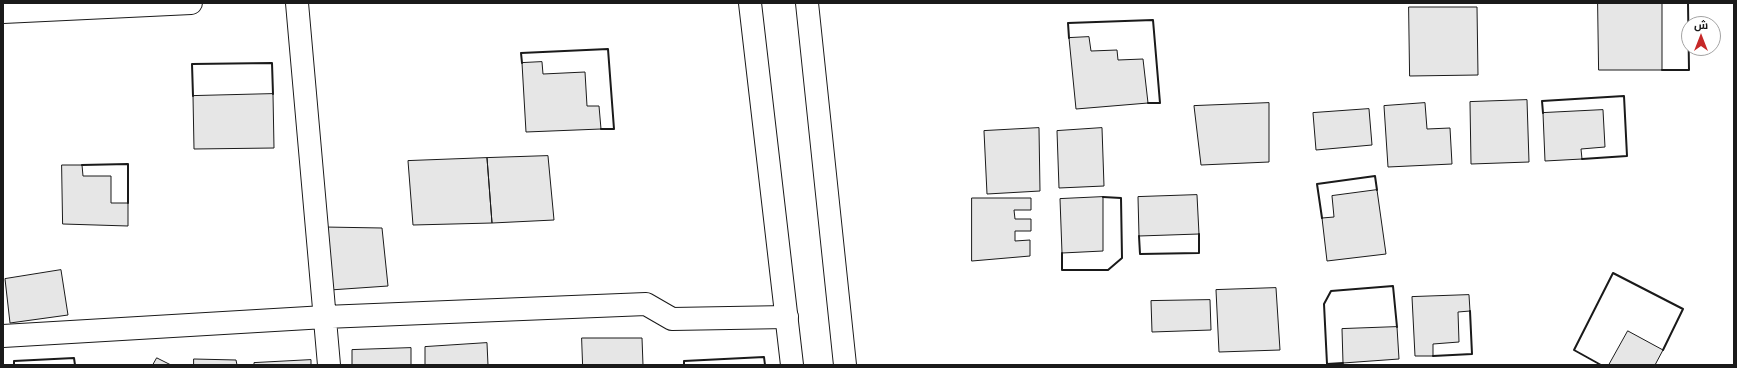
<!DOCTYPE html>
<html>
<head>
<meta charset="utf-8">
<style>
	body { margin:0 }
	#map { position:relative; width:1737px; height:368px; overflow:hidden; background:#fff; font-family:Lato,Cairo,sans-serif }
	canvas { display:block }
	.frame { position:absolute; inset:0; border:4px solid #1a1a1a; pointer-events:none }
	.north { position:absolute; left:1681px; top:16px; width:40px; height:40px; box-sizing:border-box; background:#fff; border:1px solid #a3a3a3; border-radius:50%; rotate:0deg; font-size:11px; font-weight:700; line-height:16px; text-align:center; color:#1a1a1a }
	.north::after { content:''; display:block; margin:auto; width:14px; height:18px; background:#c62828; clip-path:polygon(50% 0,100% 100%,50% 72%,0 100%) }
</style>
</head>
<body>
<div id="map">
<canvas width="1737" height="368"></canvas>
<div class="frame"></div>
<div class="north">ش</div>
</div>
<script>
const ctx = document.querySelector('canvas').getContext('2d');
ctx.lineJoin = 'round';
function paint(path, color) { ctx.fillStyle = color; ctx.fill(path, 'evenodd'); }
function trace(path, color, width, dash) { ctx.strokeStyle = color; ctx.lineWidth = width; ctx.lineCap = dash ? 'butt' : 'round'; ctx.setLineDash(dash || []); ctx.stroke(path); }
const building = new Path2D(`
	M1598,3H1662V70H1599Z
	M1409,7H1477L1478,75L1410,76Z
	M1089,37L1091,51L1117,50L1118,60L1143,59L1148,103L1076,109L1069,38Z
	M542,62L543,74L585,72L587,106H599L601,129L526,132L522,63Z
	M273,94L274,148L194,149L193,96Z
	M1527,100L1529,162L1471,164L1470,102Z
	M1269,103V162L1201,165L1194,106Z
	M1425,103L1427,129L1450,128L1452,164L1388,167L1384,106Z
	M1369,109L1372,145L1316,150L1313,113Z
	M1603,110L1605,147L1581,149L1582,159L1545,161L1543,113Z
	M1039,128L1040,191L987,194L984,131Z
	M1102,128L1104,186L1059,188L1057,131Z
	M548,156L554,220L492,223L487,158Z
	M487,158L492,223L413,225L408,161Z
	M62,165H82L83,176H111V203H128V226L63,224Z
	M1377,190L1386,254L1327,261L1322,218L1334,217L1332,196Z
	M1197,195L1199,234L1139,236L1138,197Z
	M1103,197V251L1062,253L1060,199Z
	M972,198H1031V210H1014L1015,219H1031V231H1015V241L1030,240V256L972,261Z
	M324,227L382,228L388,286L330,290Z
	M61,270L68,315L10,323L5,279Z
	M1276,288L1280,350L1219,352L1216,290Z
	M1469,295L1470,311L1458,312L1459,342L1433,344V356H1415L1412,297Z
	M1210,300L1211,330L1152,332L1151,301Z
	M1397,327L1399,359L1343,363L1342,329Z
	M1628,331L1663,350L1655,365H1609Z
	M582,338H642L643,365H583Z
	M487,343L488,365H425V347Z
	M411,348V365H352V350Z
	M157,358L171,365H153Z
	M194,359L236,360L237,365H194Z
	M311,360V365H254V363Z`);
const minor = new Path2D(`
	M297,3L329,365
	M3,12L191,3
	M3,336L325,317L646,304L672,319L787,317`);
const tertiary = new Path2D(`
	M750,3L792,365
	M807,3L845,365`);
const wall = new Path2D(`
	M1069,38L1068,23L1153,20L1160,103H1148
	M522,63L521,53L608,49L614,129H601
	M1662,70H1689L1688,3
	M193,96L192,64L272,63L273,94
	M1543,113L1542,101L1624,96L1627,156L1582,159
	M82,165L128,164V203
	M1322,218L1317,184L1375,176L1377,190
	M1139,236L1140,254L1199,253V234
	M1062,253V270H1108L1122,258L1121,198L1103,197
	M1433,356L1472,354L1470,311
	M1343,363L1327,364L1324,304L1331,291L1393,286L1397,327
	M14,365V361L74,358L75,365
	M684,365V361L764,357L765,365
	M1601,365L1574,350L1613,273L1683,309L1663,350`);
paint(building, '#e6e6e6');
trace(building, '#1a1a1a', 1);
trace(minor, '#1a1a1a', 24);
trace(tertiary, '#1a1a1a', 24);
trace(minor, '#fff', 22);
trace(tertiary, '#fff', 22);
trace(wall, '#1a1a1a', 2);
</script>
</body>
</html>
